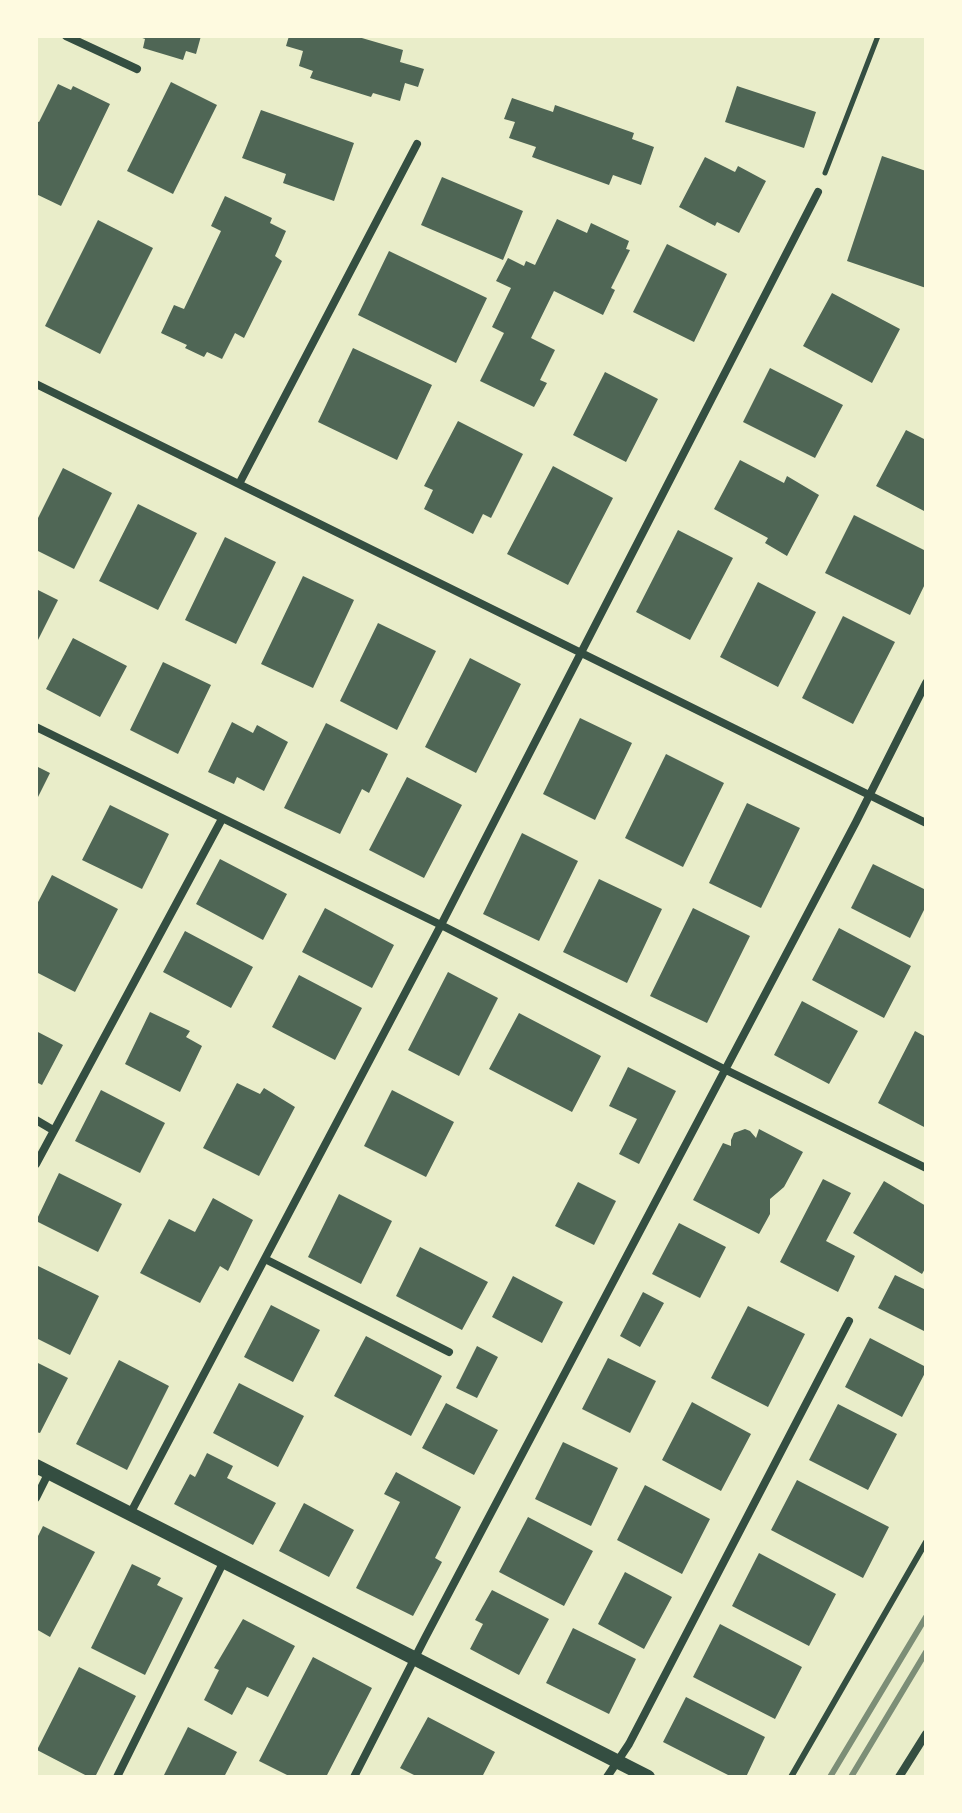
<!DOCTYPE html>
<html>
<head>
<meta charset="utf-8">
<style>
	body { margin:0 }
	#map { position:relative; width:962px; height:1813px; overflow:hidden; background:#e9edc9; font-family:Signika,sans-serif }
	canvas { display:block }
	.frame { position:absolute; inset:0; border:38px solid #fefae0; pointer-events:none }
</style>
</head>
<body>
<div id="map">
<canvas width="962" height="1813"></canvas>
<div class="frame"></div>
</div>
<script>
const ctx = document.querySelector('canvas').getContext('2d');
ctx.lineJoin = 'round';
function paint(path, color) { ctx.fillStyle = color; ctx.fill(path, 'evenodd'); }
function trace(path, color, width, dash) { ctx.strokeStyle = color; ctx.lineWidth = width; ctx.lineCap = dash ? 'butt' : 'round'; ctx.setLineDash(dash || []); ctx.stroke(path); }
const building = new Path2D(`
	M137,36H201L196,54L186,51L183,60L143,48L145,39Z
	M289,36H355L403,50L400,62L424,69L418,87L405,83L400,101L373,93L371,97L310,78L313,71L299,66L303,51L286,46Z
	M171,82L217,105L173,194L127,171Z
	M58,84L71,90L73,86L110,104L61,206L36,194V121L39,122Z
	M737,86L816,112L804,148L725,122Z
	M512,98L553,112L555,105L634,133L632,139L654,147L641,185L613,175L609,185L532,157L536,147L509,138L515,122L504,119Z
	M261,110L354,143L334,201L283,183L286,174L242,158Z
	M882,156L926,171V288L847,261Z
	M705,157L735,172L738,166L766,181L739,233L717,222L715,226L679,207Z
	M442,177L523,211L503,260L421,225Z
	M225,196L272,218L270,223L286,231L275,256L282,261L244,338L235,333L222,359L207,352L204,357L185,348L187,345L161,333L174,305L184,309L221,231L211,226Z
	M557,219L587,233L591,223L629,241L626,249L630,250L611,288L615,290L603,315L554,291L531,338L555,350L540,380L547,383L534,407L480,381L504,333L492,327L511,288L496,281L508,258L524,266L526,261L535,265Z
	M98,220L153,248L100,354L45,326Z
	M667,244L727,274L694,342L633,312Z
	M389,251L487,298L456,363L358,315Z
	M832,293L900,329L872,383L803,346Z
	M353,348L432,385L397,460L318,422Z
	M770,368L843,405L815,458L743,422Z
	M605,372L658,399L626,462L573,435Z
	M458,421L523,454L491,518L483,514L473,534L424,509L433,490L424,486Z
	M906,430L926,440V512L876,486Z
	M740,460L784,483L787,476L819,495L787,556L765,543L768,538L714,509Z
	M553,466L613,498L568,585L507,554Z
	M63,468L112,493L74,569L36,550V522Z
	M138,504L197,533L158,610L99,581Z
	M854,515L926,551V582L910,615L825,573Z
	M678,530L733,558L690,640L636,612Z
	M225,537L276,562L236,644L185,620Z
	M303,576L354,600L313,688L261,664Z
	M758,582L816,612L778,687L720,657Z
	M36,589L58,600L36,644Z
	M843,616L895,642L853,724L802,698Z
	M378,623L436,651L397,730L340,701Z
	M73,638L127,666L100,717L46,689Z
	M470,658L521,684L476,773L425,747Z
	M163,662L211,685L178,754L130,730Z
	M580,718L632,743L595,820L543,794Z
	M232,722L253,733L257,725L288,742L264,791L237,777L234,784L208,772Z
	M326,723L388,754L369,793L362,789L340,834L284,808Z
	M666,754L724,783L683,867L625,838Z
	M36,766L50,773L36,801Z
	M407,777L462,805L424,878L369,850Z
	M747,803L800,828L761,908L709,883Z
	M110,805L169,834L142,889L82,860Z
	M522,833L578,861L539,941L483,914Z
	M220,859L287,894L263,940L196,904Z
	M873,864L926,890V906L910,938L851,908Z
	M52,875L118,909L75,992L36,972V906Z
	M599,879L662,909L627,983L563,952Z
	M325,908L394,945L372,988L302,952Z
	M693,908L750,936L707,1023L650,996Z
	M839,928L911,966L884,1018L812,980Z
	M185,931L253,967L231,1008L163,972Z
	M448,972L498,998L459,1076L408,1050Z
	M299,975L362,1008L335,1060L272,1027Z
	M802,1001L858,1031L829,1084L774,1055Z
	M150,1012L190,1031L186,1037L202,1046L180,1092L125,1064Z
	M519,1013L601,1056L572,1112L489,1069Z
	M36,1031L63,1045L42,1085L36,1082Z
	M915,1031L926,1037V1128L878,1103Z
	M628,1067L676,1091L639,1164L619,1154L637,1119L609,1106Z
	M237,1083L260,1094L264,1088L295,1107L259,1176L203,1148Z
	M101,1090L165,1123L140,1173L75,1141Z
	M392,1090L454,1122L426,1177L364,1146Z
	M745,1129L750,1131L756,1138L759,1129L803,1152L784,1187L770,1199V1214L759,1234L693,1200L723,1143L731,1146V1140L734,1133Z
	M59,1173L122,1204L98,1252L36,1221Z
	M823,1179L851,1193L826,1241L855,1256L838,1292L780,1262Z
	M884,1181L926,1206V1267L922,1274L853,1233Z
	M578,1182L616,1201L594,1245L555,1226Z
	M339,1194L392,1221L361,1284L308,1257Z
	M213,1198L253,1220L228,1271L220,1266L200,1303L140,1273L169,1219L195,1232Z
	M679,1223L726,1247L700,1298L652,1274Z
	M420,1247L488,1282L462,1330L396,1296Z
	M36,1265L99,1296L70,1355L36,1338Z
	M895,1275L926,1290V1332L878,1308Z
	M513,1276L563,1302L542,1343L492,1317Z
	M643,1292L664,1303L640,1347L620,1336Z
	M271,1305L320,1330L293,1382L244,1357Z
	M748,1306L805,1334L768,1407L711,1378Z
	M366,1336L442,1376L411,1436L334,1396Z
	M870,1338L926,1367V1371L902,1417L845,1387Z
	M477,1346L498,1357L477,1398L456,1388Z
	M608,1358L656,1381L630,1433L582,1409Z
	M119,1360L169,1386L127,1470L76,1444Z
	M36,1362L68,1378L40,1433L36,1432Z
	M239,1383L304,1416L278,1467L213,1433Z
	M692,1402L751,1434L721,1491L662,1460Z
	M446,1403L498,1430L474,1475L422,1448Z
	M838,1404L897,1434L868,1490L809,1460Z
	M563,1442L618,1468L591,1526L535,1499Z
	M207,1453L233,1466L227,1478L276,1503L253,1545L174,1504L190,1474L195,1477Z
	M396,1472L461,1507L435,1558L442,1562L413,1616L356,1588L400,1502L384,1494Z
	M797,1480L889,1527L863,1578L771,1530Z
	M645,1485L710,1519L682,1574L617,1540Z
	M304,1503L354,1530L329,1577L279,1551Z
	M528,1517L593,1551L564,1606L499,1572Z
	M43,1526L95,1552L50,1637L36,1629V1540Z
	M759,1553L836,1594L809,1646L732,1606Z
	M132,1564L161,1578L157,1585L183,1598L145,1675L91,1648Z
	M625,1572L672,1597L644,1649L598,1624Z
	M492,1590L549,1619L519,1675L470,1649L483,1624L475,1620Z
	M243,1619L295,1646L268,1697L247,1687L232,1715L204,1700L219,1670L214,1668Z
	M720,1624L802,1667L775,1719L693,1677Z
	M573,1628L636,1659L609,1714L546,1683Z
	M313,1657L372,1688L326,1777H291L259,1761Z
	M79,1667L136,1696L95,1777H89L37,1750Z
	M686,1697L765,1737L746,1777H732L663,1742Z
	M428,1717L495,1752L482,1777H418L400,1768Z
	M188,1727L237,1752L224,1777H163Z`);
const path = new Path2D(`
	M825,173L878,36`);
const service = new Path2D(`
	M791,1777L926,1542`);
const minor = new Path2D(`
	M66,36L137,69
	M36,384L926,823
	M239,484L417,144
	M36,727L441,925L724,1069L926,1168
	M36,1120L53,1130
	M36,1164L222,819
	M265,1259L449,1352
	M36,1498L49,1472
	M130,1514L441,925L818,192
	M117,1777L224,1561
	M354,1777L425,1638L856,822L926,683
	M607,1777L629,1744L849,1321
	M899,1777L926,1734`);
const tertiary = new Path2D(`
	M36,1466L648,1777`);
const rail = new Path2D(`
	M830,1777L926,1617
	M851,1777L926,1652`);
paint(building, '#4f6655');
trace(path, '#344e41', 5);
trace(service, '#344e41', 6);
trace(minor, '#344e41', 8);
trace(tertiary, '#344e41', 14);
trace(rail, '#7c8e77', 6);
</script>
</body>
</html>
